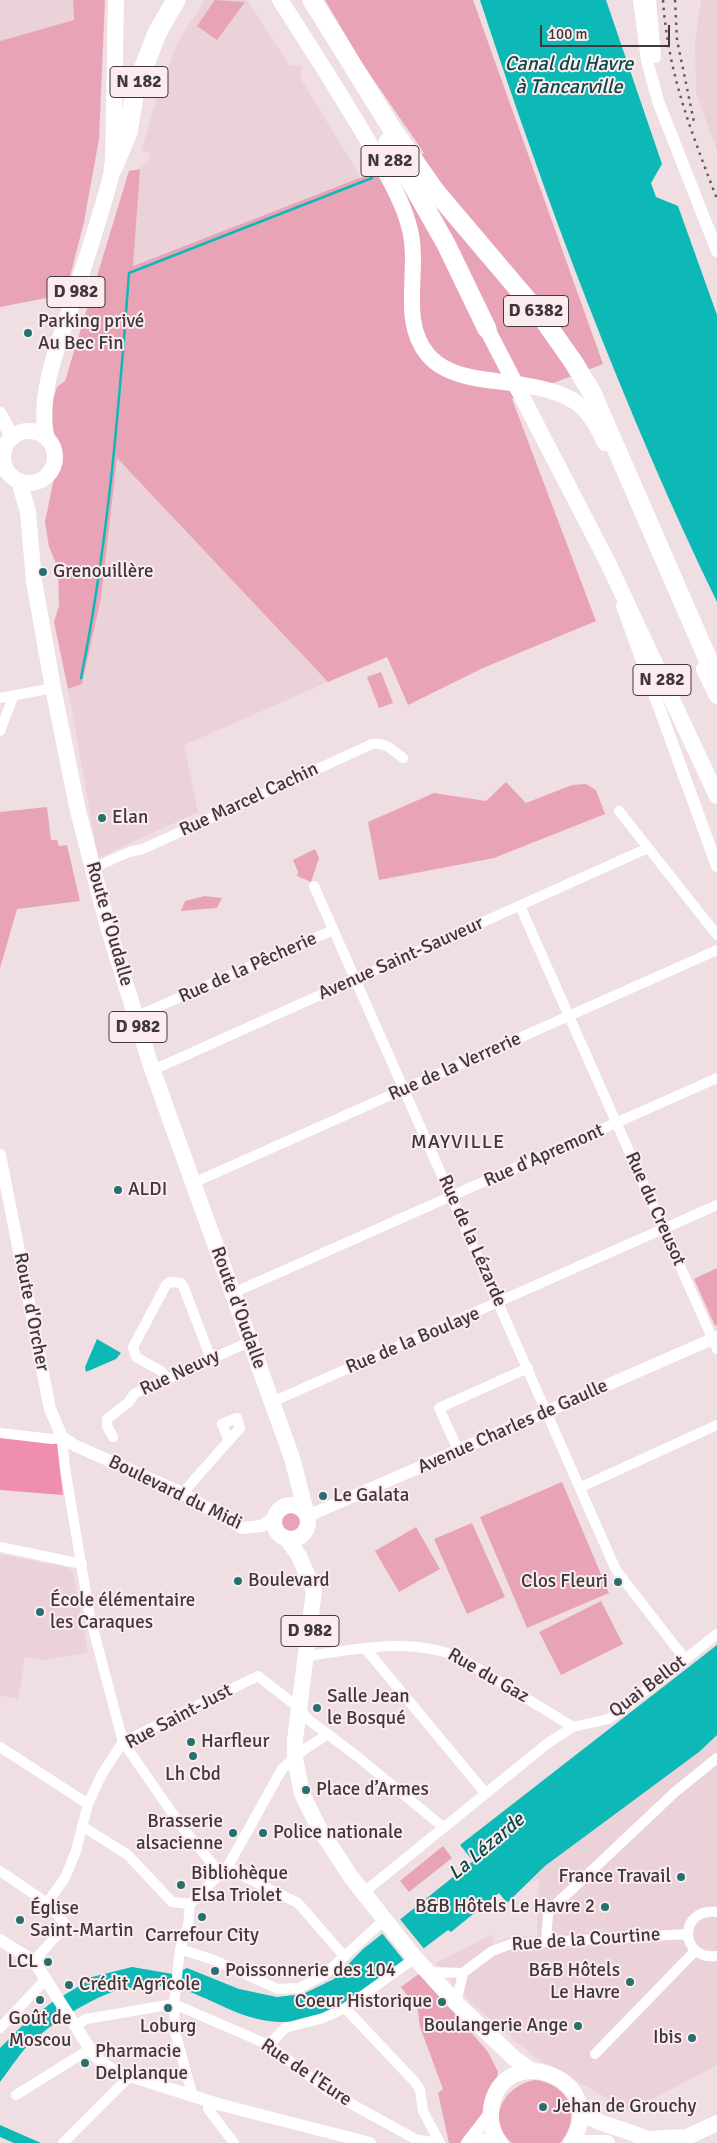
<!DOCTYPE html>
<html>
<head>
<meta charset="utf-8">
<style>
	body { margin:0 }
	#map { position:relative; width:717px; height:2143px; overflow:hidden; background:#efdfe3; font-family:Signika,sans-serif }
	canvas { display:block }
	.scale { position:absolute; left:540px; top:25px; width:130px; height:22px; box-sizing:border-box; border:2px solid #3f383a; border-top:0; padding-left:6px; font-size:15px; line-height:18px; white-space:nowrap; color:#3f383a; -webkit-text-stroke:4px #fcecf0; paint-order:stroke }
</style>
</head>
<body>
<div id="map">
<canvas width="717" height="2143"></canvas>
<div class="scale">100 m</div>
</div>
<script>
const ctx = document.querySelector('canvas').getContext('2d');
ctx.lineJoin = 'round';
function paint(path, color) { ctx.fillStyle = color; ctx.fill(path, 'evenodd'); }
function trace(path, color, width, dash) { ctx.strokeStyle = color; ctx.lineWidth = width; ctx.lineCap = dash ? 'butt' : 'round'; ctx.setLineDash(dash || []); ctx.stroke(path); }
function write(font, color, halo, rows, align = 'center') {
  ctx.font = font + ' Signika,sans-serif'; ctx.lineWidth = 4; ctx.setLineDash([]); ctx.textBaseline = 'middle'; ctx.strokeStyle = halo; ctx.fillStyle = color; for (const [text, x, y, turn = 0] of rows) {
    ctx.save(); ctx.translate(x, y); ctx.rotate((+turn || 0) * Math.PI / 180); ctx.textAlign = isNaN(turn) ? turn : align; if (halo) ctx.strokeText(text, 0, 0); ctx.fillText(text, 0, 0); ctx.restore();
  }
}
const built = new Path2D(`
	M0,0H73L74,20L0,41Z
	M205,0H247L289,65L302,66L301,79L361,178L132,266L140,169L151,158L148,151L141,152L156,101L177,43Z
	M701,0H717V151L696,93L695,41Z
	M116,457L328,682L184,745L198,812L98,858L68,689L82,684L101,598Z
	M0,1554L69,1568L73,1572L88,1653L43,1660L25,1657L18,1699L0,1695Z
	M717,1735V2065L630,2111L536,2058L470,2002L436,1963L493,1934V1944L509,1937L537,1936L539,1878L527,1886L545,1866L699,1752Z`);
const green = new Path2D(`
	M73,0H105L99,139L84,222L66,292L57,296L0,307V41L74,20Z
	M215,0L245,2L217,40L197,26Z
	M325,0H473L603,364L512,399L596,621L483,668L408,705L387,657L328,682L117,458L101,598L82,684L68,689L54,622L59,606L58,568L49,547L45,522L55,473L61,461L51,420L52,403L57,387L65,381L129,171L140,169L133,266L424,153L362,63Z
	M381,672L393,703L379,708L367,677Z
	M506,782L526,803L572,785L586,784L596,790L605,814L494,858L379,880L368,822L434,793L486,801Z
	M47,807L51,840H57L59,846L67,845L80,901L17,909L0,968V812Z
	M315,849L319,858L311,882L297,876L298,872L293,860Z
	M205,896L222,898L217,908L181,911L185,901Z
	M717,1268V1325L715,1326L694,1279Z
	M562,1482L609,1593L527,1628L480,1517Z
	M280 1523a12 12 0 1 1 24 0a12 12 0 1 1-24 0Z
	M472,1523L505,1597L467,1614L434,1539Z
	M416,1527L440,1569L399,1592L375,1551Z
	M601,1601L623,1644L561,1675L539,1632Z
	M443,1846L452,1858L409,1892L400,1881Z
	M420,1973L488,2052L498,2072C494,2098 479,2125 460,2143H449L438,2093L443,2089L420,2027L418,2010L401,1987Z
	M535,2080C569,2084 583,2116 560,2143H512C485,2120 504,2085 535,2080Z`);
const forest = new Path2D(`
	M0,1435L57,1444L63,1495L0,1490Z`);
const water = new Path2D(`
	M480,0H606L662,164L651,183L656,197L678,206L717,315V602C623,408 547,204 480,0Z
	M97,1339L121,1353L116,1359L86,1372L85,1367Z
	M717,1645V1735L699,1752L545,1866L507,1903L499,1893L451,1932L448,1930C407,1960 338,2021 285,2022C246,2023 217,2001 182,1989C166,1983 123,1987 107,1994C83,2004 56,2021 36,2038C22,2049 11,2068 0,2082V2048L22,2026L51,2003L89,1980L88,1978L132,1967L173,1974L187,1968L239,1989L277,1997L303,1994L334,1979L362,1950L473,1861L460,1845Z
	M0,2125L41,2143H14L0,2137Z`);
const pier = new Path2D(`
	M399,1918L425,1950L406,1963L381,1932Z`);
const stream = new Path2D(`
	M81,678C108,544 119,408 129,273L372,178`);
const minor = new Path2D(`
	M0,698L53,688
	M0,731L14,695
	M619,811L717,935
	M93,868L129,852L143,849L372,744C386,742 392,750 403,758
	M314,886L616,1570L685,1659
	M520,906L717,1349
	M135,1017L333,930
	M153,1070L648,848
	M193,1183L717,950
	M233,1293L717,1078
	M166,1378L161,1371L136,1357L133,1347L166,1285L170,1282L181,1283L184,1288L211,1359
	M272,1402L717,1205
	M0,1433L52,1439L62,1437L65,1468L90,1617L123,1742L182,1827L220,1873
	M113,1437L107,1426V1419L129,1402L134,1394L251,1341
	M459,1452L439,1408L528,1368
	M581,1487L717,1425
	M182,1493L187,1488L240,1428L237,1418L222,1424L229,1441
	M0,1547L82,1564
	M365,1648L486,1794
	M307,1656C358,1649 411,1637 459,1657L573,1727
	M0,1747L88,1804
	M82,1826L128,1855L172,1902L190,1904
	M228,1866L237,1873L298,1903L344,1956
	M0,1871L47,1903L66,1925L34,1961
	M363,1893L548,1743L573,1727L608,1719L619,1712L717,1634
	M47,1903L65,1878L76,1851L88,1804L102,1774L123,1742L258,1676L299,1708L309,1720L358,1757L443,1827
	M717,1912C678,1907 679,1961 717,1956
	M546,1941L548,1914L551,1909L675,1792L717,1758
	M180,1949L214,1960L278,1989L299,1988L324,1975L384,1920
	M430,1972L463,1973L492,1951L511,1944L688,1934
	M456,2003L463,1973
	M345,2008L415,2082L420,2090L423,2111L440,2143
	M75,2026L86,2019L174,2004L269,2045L328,2091L415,2139L436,2143
	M0,2028L45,1980
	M269,2045L285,2028L323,2018L345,2008L415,1958
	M595,2054L695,1951
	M16,2095L90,2049
	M193,2097L175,2032L174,2004L180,1949L188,1926L190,1904L228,1866L282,1769L302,1751L328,1734
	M208,2101V2109L234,2143
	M63,2143L128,2078`);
const tertiary = new Path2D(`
	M639,0L647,61L658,101L717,251
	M650,0L655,57
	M622,606L717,866
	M0,1155L50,1409L62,1437L76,1446L182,1493L242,1528L262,1526L275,1517
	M308,1516L717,1337
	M0,1940L34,1961L90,2049L101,2062L114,2071L218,2104L370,2143
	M470,2140L497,2139
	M467,2143L491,2112`);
const secondary = new Path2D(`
	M0,414L12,437`);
const primary = new Path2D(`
	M487,329L608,563L717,796
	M3 457a26 26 0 1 1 52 0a26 26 0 1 1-52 0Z
	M46,437C38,391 59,343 73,300C87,256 102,213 113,168
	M19,481L28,512L34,581L53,688L78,811L108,927L151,1066L292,1458L306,1512
	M274 1522a17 17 0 1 1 34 0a17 17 0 1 1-34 0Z
	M287,1539L299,1556L314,1591L295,1740V1758L302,1794L319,1828L351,1877L415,1958L456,2003L515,2059L532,2071
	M580,2111C602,2128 633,2129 654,2143
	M647,2139L687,2137L717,2123
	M500,2143C491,2131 489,2117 492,2103C509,2039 612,2081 571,2143
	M581,2143H607`);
const trunk = new Path2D(`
	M280,0C313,51 346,102 376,155C389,178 404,204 410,230C420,271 399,321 428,355C440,369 458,375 475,378C503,383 550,385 574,401C589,410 598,427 605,443
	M113,163L116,0
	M704,669L717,696`);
const motorway = new Path2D(`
	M312,0L392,129L436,192L541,316L574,363L592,393L717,680
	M388,142L446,244L487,329
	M113,168L128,132L135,90L157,33L176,0`);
const rail = new Path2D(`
	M663,0C668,74 691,131 717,199
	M675,0L677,40L694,122`);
const markers = [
	[28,333,5,"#26706e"],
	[43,572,5,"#26706e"],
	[102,818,5,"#26706e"],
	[118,1190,5,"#26706e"],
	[323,1496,5,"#26706e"],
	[238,1581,5,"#26706e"],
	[618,1582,5,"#26706e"],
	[40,1612,5,"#26706e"],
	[317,1708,5,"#26706e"],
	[191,1742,5,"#26706e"],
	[193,1756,5,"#26706e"],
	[306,1790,5,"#26706e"],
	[233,1833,5,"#26706e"],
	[263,1833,5,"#26706e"],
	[681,1877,5,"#26706e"],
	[181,1885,5,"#26706e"],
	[605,1907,5,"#26706e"],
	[202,1917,5,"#26706e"],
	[20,1920,5,"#26706e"],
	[48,1962,5,"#26706e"],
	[215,1971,5,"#26706e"],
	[630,1982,5,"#26706e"],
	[69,1985,5,"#26706e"],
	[40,2000,5,"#26706e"],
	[442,2002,5,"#26706e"],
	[168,2008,5,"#26706e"],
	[578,2026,5,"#26706e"],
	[692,2038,5,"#26706e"],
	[85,2063,5,"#26706e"],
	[543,2107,5,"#26706e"]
];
const shields = [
	[139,82,58],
	[390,161,58],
	[76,292,58],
	[536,311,65],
	[662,680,58],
	[138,1027,58],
	[310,1631,58]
];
const shieldNames = [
	["N 182",139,82],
	["N 282",390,161],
	["D 982",76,292],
	["D 6382",536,311],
	["N 282",662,680],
	["D 982",138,1027],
	["D 982",310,1631]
];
const poiNames = [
	["Parking privé",38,322],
	["Au Bec Fin",38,344],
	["Grenouillère",53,572],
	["Elan",112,818],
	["ALDI",128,1190],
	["Le Galata",333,1496],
	["Boulevard",248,1581],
	["Clos Fleuri",608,1582,"right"],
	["École élémentaire",50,1601],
	["les Caraques",50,1623],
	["Salle Jean",327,1697],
	["le Bosqué",327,1719],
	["Harfleur",201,1742],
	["Lh Cbd",193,1775,"center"],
	["Place d’Armes",316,1790],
	["Brasserie",223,1822,"right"],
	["alsacienne",223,1844,"right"],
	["Police nationale",273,1833],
	["Bibliohèque",191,1874],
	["Elsa Triolet",191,1896],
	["France Travail",671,1877,"right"],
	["B&B Hôtels Le Havre 2",595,1907,"right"],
	["Église",30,1909],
	["Saint-Martin",30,1931],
	["Carrefour City",202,1936,"center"],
	["LCL",38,1962,"right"],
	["Poissonnerie des 104",225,1971],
	["B&B Hôtels",620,1971,"right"],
	["Le Havre",620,1993,"right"],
	["Crédit Agricole",79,1985],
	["Coeur Historique",432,2002,"right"],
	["Goût de",40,2019,"center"],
	["Moscou",40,2041,"center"],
	["Boulangerie Ange",568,2026,"right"],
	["Loburg",168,2027,"center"],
	["Ibis",682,2038,"right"],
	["Pharmacie",95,2052],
	["Delplanque",95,2074],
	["Jehan de Grouchy",553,2107]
];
const streetNames = [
	["Rue Marcel Cachin",249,800,-25],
	["Route d'Oudalle",109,924,74],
	["Avenue Saint-Sauveur",401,959,-24],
	["Rue de la Pêcherie",248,968,-24],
	["Rue de la Verrerie",455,1067,-24],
	["Rue d'Apremont",544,1156,-24],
	["Rue du Creusot",655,1209,66],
	["Rue de la Lézarde",472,1241,66],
	["Route d'Oudalle",238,1308,70],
	["Route d'Orcher",31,1312,79],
	["Rue de la Boulaye",413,1341,-23],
	["Rue Neuvy",180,1373,-25],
	["Avenue Charles de Gaulle",513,1427,-24],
	["Boulevard du Midi",175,1493,26],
	["Rue du Gaz",488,1676,30],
	["Quai Bellot",648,1687,-37],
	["Rue Saint-Just",179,1717,-28],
	["Rue de la Courtine",586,1940,-4],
	["Rue de l'Eure",306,2073,34]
];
const waterNames = [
	["Canal du Havre",569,65],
	["à Tancarville",569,88],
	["La Lézarde",487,1847,-40]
];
const neighbourhoodNames = [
	["MAYVILLE",458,1143]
];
paint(built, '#ebd2d8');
paint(green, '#e9a3b7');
paint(forest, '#f08fad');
paint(water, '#0cb9b6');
paint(pier, '#efdfe3');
trace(stream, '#0cb9b6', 2.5);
trace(minor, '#fff', 10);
trace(tertiary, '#fff', 12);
trace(secondary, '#fff', 14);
trace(primary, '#fff', 16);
trace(trunk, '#fff', 16);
trace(motorway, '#fff', 19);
trace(rail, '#635a5c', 2.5, [2.5, 5]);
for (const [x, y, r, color] of markers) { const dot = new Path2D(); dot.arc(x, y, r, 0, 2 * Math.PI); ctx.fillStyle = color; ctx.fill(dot); trace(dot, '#fcecf0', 2); }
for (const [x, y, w] of shields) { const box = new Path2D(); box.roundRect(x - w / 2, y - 15.5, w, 31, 4); ctx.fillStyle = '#fcecf0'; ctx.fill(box); trace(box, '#3f383a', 1); }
write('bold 18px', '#3f383a', null, shieldNames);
write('19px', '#3f383a', '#fcecf0', poiNames, 'left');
write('19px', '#3f383a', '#fcecf0', streetNames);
write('italic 20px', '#084a48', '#fcecf0', waterNames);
ctx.letterSpacing = '1px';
write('20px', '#3f383a', '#fcecf0', neighbourhoodNames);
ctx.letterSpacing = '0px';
</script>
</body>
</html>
